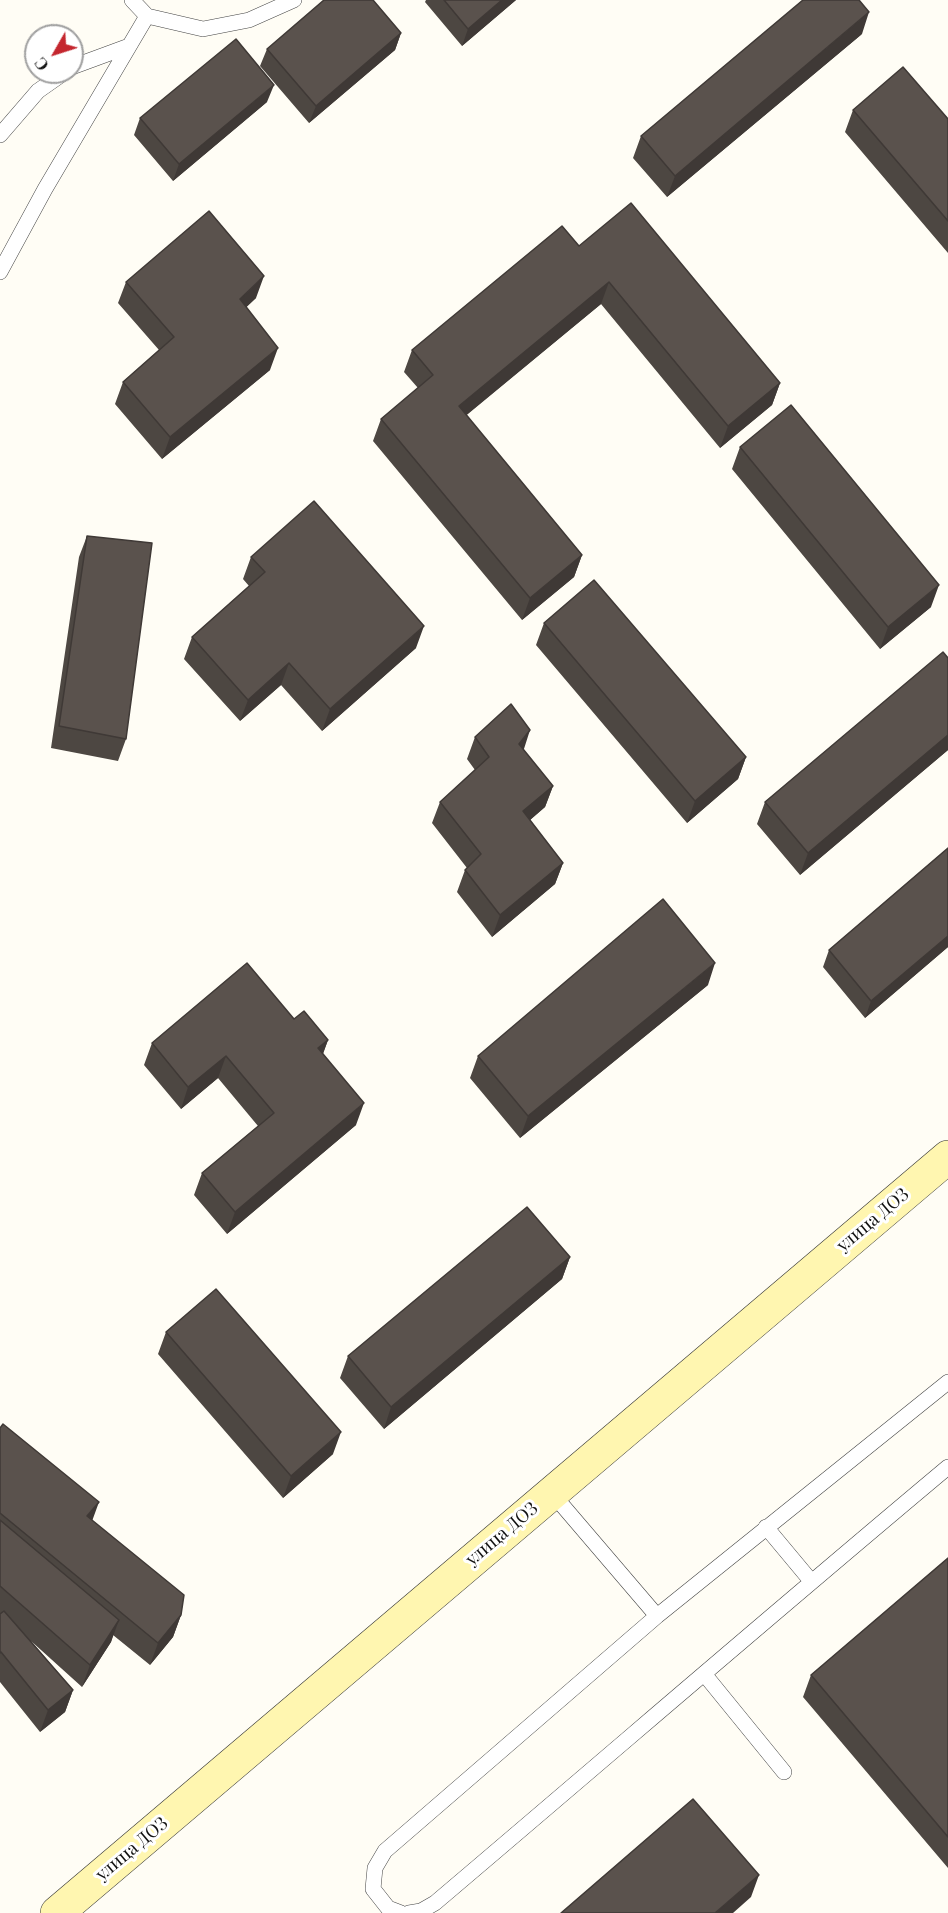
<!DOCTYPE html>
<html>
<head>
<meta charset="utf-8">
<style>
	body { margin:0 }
	#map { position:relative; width:948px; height:1913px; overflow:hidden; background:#fffdf5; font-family:"Playfair Display",serif }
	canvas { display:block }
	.north { position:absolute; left:24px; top:24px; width:60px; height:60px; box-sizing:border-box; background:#fff; border:2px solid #a0a0a0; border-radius:50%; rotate:231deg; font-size:16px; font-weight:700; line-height:24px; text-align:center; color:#111 }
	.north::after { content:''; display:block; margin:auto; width:21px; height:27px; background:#c4262e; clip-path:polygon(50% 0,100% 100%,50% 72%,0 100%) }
</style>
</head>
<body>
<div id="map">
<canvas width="948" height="1913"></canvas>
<div class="north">С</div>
</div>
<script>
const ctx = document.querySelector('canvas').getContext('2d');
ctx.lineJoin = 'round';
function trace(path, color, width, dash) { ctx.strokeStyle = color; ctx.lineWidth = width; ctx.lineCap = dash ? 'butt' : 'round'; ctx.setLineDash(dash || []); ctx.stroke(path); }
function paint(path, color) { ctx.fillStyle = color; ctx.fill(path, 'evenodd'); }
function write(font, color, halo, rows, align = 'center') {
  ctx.font = font + ' "Playfair Display",serif'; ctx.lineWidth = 6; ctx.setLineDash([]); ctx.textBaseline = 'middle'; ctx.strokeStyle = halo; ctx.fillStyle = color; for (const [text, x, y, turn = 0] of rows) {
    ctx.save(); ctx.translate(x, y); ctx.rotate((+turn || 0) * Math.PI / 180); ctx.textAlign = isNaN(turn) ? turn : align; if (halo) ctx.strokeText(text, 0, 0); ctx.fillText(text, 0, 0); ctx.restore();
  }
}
const lane = new Path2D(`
	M132,0L147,16L203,29L249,20L294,0
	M72,67L129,46
	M0,135L38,91L65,72
	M0,272L45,189L147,16
	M551,1492L657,1616
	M766,1527L811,1581
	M705,1675L784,1772
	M401,1913L388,1908L373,1889L375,1868L385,1851L657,1616L948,1382
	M409,1913L421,1911L435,1903C606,1758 776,1611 948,1467`);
const secondary = new Path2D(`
	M57,1913L948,1157`);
const wall = new Path2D(`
	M426,0H516L462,46L425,2Z
	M401,33L395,50L309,123L260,66L267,49Z
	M862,34L667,197L633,158L641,136Z
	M267,102L173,181L134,135L140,118Z
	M853,110L948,119V253L845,132Z
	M579,246L780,383L772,405L720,448L601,304L466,415L582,555L574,577L522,620L373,441L381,419L418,388L404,372L412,350Z
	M126,282L256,298L246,307L270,370L162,459L115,404L123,382L159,350L118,303Z
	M740,447L931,607L880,649L732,469Z
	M87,536L126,739L118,761L51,748L79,557Z
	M251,557L416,648L322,731L281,685L240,721L184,659L192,637L249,586L243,579Z
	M544,623L746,757L738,779L687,823L536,645Z
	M948,658V750L800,875L757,824L765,802Z
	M475,737L523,750L553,786L545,807L530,820L563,863L555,884L492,937L457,892L465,870L467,868L432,823L440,802L475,770L467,759Z
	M948,848V947L865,1018L823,967L829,950Z
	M708,985L520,1138L470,1078L478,1056Z
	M294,1019L328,1040L323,1054L356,1125L227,1234L194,1195L202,1173L258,1126L218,1078L181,1109L144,1065L152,1043Z
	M570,1257L562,1279L384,1429L340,1378L348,1356Z
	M166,1332L333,1454L283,1498L158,1354Z
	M0,1428L92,1520L181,1615L173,1637L150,1665L113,1635L111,1642L82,1687L31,1641L73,1690L65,1712L40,1732L0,1682Z
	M948,1558V1868L803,1697L811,1675Z`);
const shadedWall = new Path2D(`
	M502,0H516L462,46L468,29Z
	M869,12L862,34L667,197L675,176Z
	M401,33L395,50L309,123L316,106Z
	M274,85L267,102L173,181L179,164Z
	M264,276L256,298L232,321L240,299Z
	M609,282L601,304L451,428L459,406Z
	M278,348L270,370L162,459L170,437Z
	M780,383L772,405L720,448L728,426Z
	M582,555L574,577L522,620L530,598Z
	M939,585L931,607L880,649L888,627Z
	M424,626L416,648L322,731L330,709Z
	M289,663L281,685L240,721L248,700Z
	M530,730L523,752L519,744Z
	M948,735V750L800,875L808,853Z
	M746,757L738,779L687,823L695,801Z
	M553,786L545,807L515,833L523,811Z
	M563,863L555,884L492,937L500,915Z
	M948,936V947L865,1018L871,1001Z
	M715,963L708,985L520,1138L528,1116Z
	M328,1040L320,1061L318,1048Z
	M226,1056L218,1078L181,1109L188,1087Z
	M364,1103L356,1125L227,1234L235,1212Z
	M570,1257L562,1279L384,1429L391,1407Z
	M341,1432L333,1454L283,1498L291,1476Z
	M99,1502L91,1524L87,1516Z
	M181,1615L173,1637L150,1665L158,1643Z
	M119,1620L111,1642L82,1687L90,1665Z
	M73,1690L65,1712L40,1732L48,1710Z
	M759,1875L751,1897L733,1913H715Z`);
const building = new Path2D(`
	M324,0H373L401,33L316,106L267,49Z
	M444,0H502L468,29Z
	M803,0H859L869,12L675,176L641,136Z
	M236,39L274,85L179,164L140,118Z
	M903,67L948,119V221L853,110Z
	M631,203L780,383L728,426L609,282L459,406L582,555L530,598L381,419L433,375L412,350L562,226L579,246Z
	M209,211L264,276L240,299L278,348L170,437L123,382L174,337L126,282Z
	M791,405L939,585L888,627L740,447Z
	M314,501L424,626L330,709L289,663L248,700L192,637L265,572L251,557Z
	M87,536L152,543L126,739L59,726Z
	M594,580L746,757L695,801L544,623Z
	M943,652L948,658V735L808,853L765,802Z
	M511,704L530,730L519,744L553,786L523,811L563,863L500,915L465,870L481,854L440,802L489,757L475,737Z
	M948,848V936L871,1001L829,950Z
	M663,899L715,963L528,1116L478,1056Z
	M247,963L294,1019L304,1011L328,1040L318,1048L364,1103L235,1212L202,1173L274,1113L226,1056L188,1087L152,1043Z
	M527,1207L570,1257L391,1407L348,1356Z
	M216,1289L341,1432L291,1476L166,1332Z
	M3,1424L99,1502L87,1516L184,1595L181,1615L158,1643L0,1513V1428Z
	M0,1520L119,1620L90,1665L0,1586Z
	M948,1558V1837L811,1675Z
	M4,1611L73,1690L48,1710L1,1652L0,1653V1614Z
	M693,1799L759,1875L715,1913H561Z`);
const streetNames = [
	["улица ДОЗ",873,1220,-40],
	["улица ДОЗ",502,1534,-40],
	["улица ДОЗ",132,1849,-40]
];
trace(lane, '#444', 16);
trace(secondary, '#333', 34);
trace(lane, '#fff', 15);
trace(secondary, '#fff6b0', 33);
paint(wall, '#4d4742');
paint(shadedWall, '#3f3936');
paint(building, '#5a524d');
trace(building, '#3f3936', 1.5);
write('18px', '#111', '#fff', streetNames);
</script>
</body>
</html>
